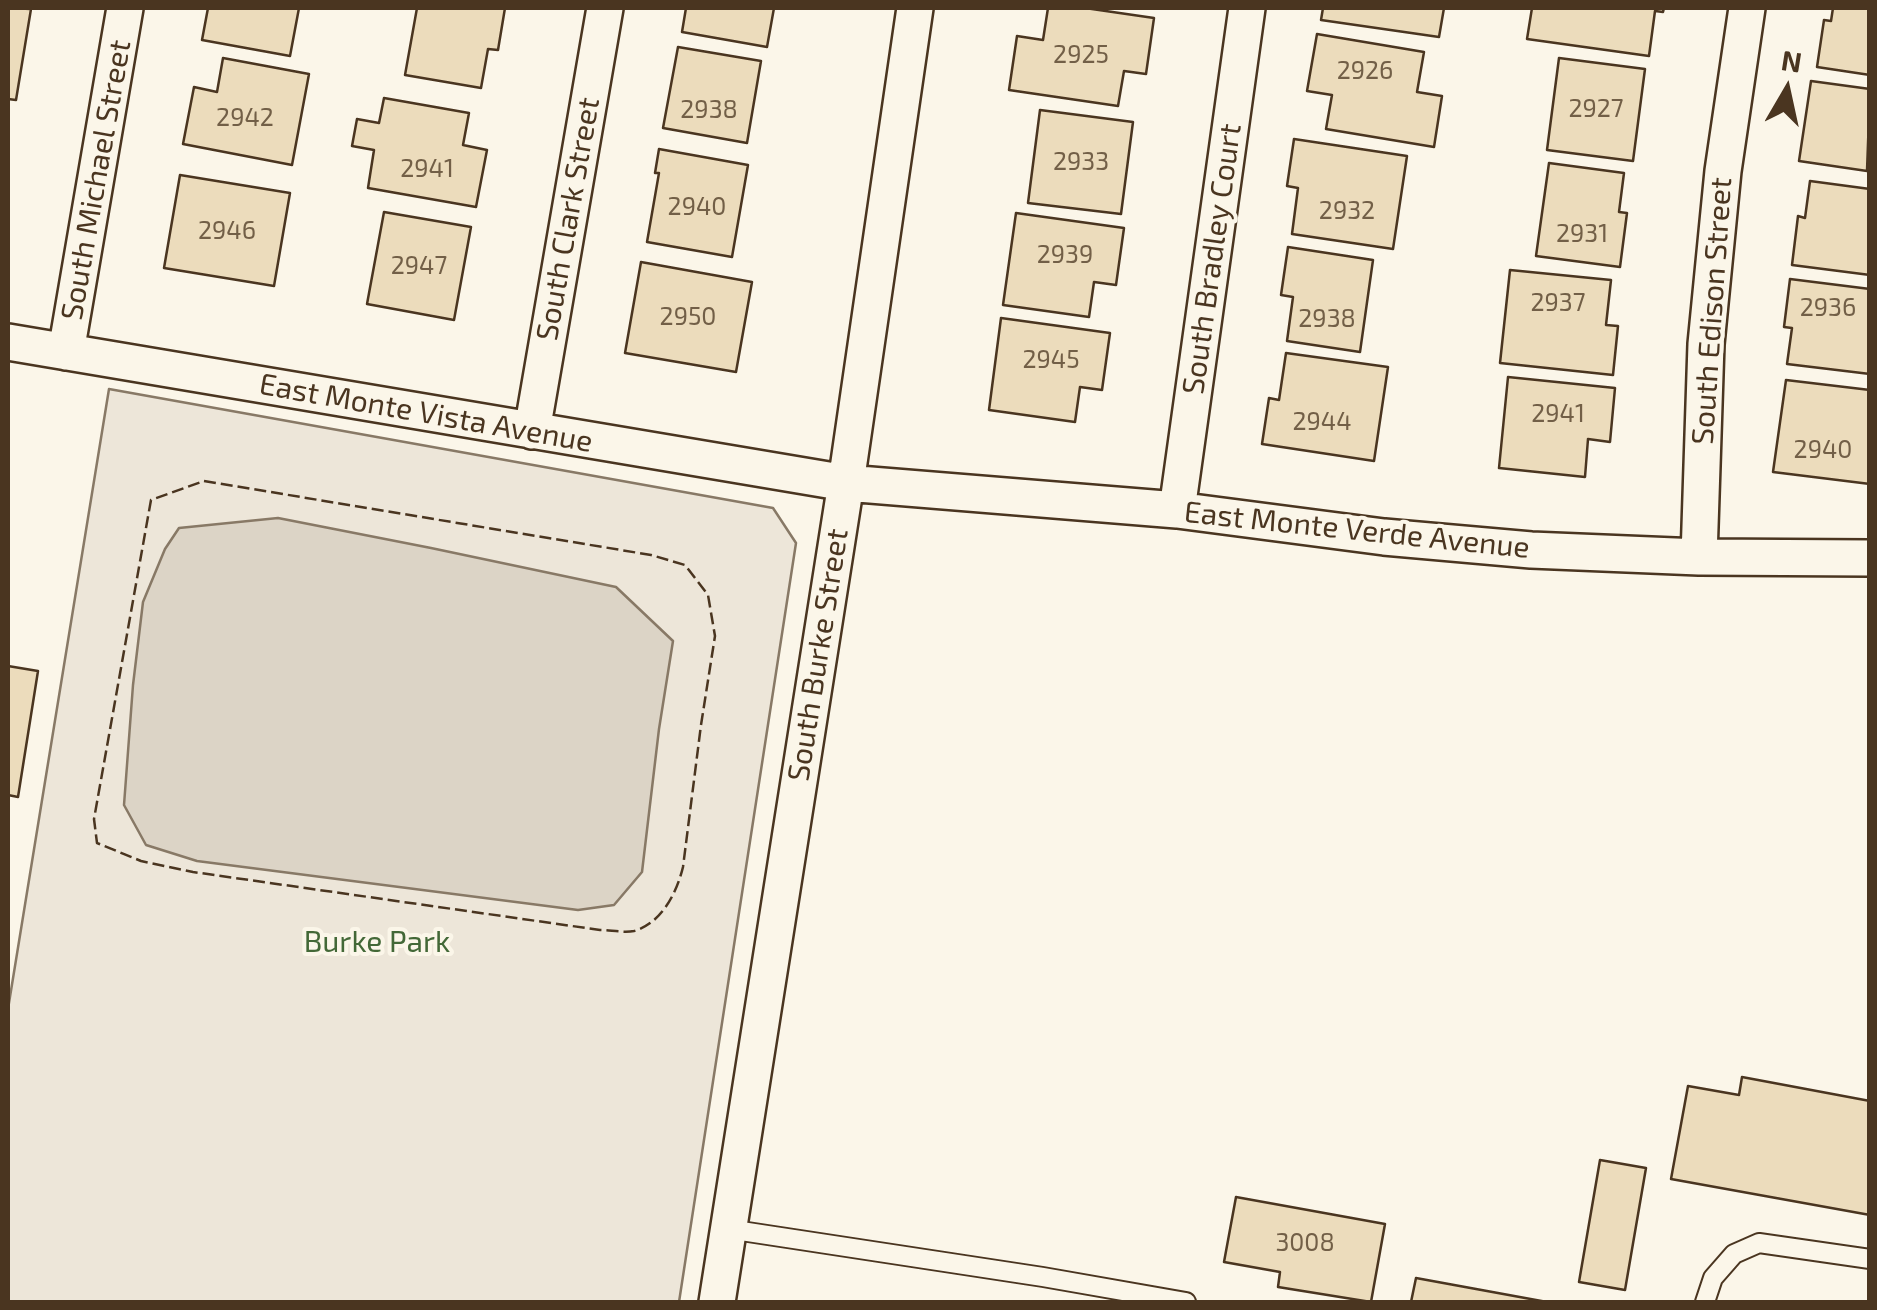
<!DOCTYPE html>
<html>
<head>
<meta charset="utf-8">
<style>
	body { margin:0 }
	#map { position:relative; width:1877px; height:1310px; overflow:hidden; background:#fbf6e9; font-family:"Exo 2",sans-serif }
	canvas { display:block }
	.frame { position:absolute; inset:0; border:10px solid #4a3520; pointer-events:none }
	.north { position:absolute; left:1737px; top:40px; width:100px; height:100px; -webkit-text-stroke:8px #fbf6e9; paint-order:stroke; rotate:9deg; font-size:28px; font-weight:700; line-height:40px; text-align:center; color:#4a3520 }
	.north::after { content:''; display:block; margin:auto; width:35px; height:45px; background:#4a3520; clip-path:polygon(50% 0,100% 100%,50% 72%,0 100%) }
</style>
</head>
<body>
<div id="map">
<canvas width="1877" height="1310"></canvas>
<div class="frame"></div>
<div class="north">N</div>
</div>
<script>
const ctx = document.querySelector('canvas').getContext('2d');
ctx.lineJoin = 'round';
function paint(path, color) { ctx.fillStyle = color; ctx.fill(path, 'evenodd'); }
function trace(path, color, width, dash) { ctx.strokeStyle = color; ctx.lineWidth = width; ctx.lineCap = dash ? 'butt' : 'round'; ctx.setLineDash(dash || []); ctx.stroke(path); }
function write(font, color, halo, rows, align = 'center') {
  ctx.font = font + ' "Exo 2",sans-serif'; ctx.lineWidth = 8; ctx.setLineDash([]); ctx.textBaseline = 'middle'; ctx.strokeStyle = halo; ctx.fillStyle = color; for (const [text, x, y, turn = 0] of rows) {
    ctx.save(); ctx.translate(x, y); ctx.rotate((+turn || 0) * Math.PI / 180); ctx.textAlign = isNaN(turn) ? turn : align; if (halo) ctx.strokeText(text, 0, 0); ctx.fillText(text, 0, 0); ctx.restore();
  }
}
const green = new Path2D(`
	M109,389L773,508L796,543L679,1302H8V1009Z`);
const water = new Path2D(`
	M278,518L431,548L616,587L673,641L659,729L642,872L614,905L578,910L197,861L146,845L124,805L133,685L143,602L165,549L179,528Z`);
const building = new Path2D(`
	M8,8L31,9L16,100L8,99Z
	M208,8H299L290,56L202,40Z
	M417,8H505L498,50L488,49L481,88L405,75Z
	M686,8H774L767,47L682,32Z
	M1048,8H1085L1154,18L1146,74L1124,71L1118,106L1009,90L1017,36L1043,40Z
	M1323,8H1444L1439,37L1321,20Z
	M1532,8H1664L1663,12L1655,11L1649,56L1527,39Z
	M1833,8H1870V75L1817,67L1824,20L1831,21Z
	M1317,34L1424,52L1417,92L1442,96L1434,147L1326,129L1332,95L1307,91Z
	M678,47L761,61L747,143L663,128Z
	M223,58L309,74L292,165L183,144L194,87L217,92Z
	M1559,58L1645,69L1633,161L1547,150Z
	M1811,81L1870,89L1867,171L1799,161Z
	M384,98L469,113L463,145L487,150L476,207L368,188L374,150L352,146L357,119L379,123Z
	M1040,110L1133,122L1121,214L1028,203Z
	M1294,139L1407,156L1393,249L1292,234L1298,188L1287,186Z
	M659,149L748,165L732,257L647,242L659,173H655Z
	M1549,163L1624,173L1619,212L1627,213L1620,267L1536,256Z
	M180,175L290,193L274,286L164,268Z
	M1810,181L1870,189V275L1792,265L1798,216L1805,218Z
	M384,212L471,227L454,320L367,304Z
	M1016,213L1124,228L1116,285L1094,282L1089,317L1003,305Z
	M1288,247L1373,260L1360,352L1287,341L1293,297L1281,295Z
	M641,262L752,282L736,372L625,353Z
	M1510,270L1611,280L1606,325L1618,326L1613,375L1500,363Z
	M1790,279L1870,289V374L1787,364L1792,328L1784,327Z
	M1001,318L1110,333L1102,390L1080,387L1075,422L989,410Z
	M1286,353L1388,367L1374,461L1262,444L1269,398L1279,400Z
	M1508,377L1615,388L1610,442L1588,439L1585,477L1499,468Z
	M1786,380L1870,390V484L1773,472Z
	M8,666L38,671L18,797L8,795Z
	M1742,1077L1870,1101V1215L1671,1179L1688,1086L1739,1095Z
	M1600,1160L1646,1168L1625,1290L1579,1282Z
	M1236,1197L1385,1224L1371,1302L1278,1287L1280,1272L1224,1262Z
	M1416,1278L1547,1302H1411Z`);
const service = new Path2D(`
	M728,1229L1043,1277L1186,1302
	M1705,1302L1713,1278L1734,1254L1759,1243L1870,1259`);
const minor = new Path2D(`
	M8,342L846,483L1177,510L1384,537L1531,550L1699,557L1870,558
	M66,352L125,8
	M532,431L605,8
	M1177,510L1247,8
	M1699,557L1706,344L1723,171L1747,8
	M717,1302L846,483L915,8`);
const fence = new Path2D(`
	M204,481L651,555L685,565L708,595L715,636L701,725L683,867C677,892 662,923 634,931C624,933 610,930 600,930L193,872L141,861L97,843L94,819L151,500Z`);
const numberNames = [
	["2925",1081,55],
	["2926",1365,71],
	["2927",1596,109],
	["2938",709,110],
	["2942",245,118],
	["2933",1081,162],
	["2941",427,169],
	["2940",697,207],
	["2932",1347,211],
	["2946",227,231],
	["2931",1582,234],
	["2939",1065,255],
	["2947",419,266],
	["2937",1558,303],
	["2936",1828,308],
	["2950",688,317],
	["2938",1327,319],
	["2945",1051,360],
	["2941",1558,414],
	["2944",1322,422],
	["2940",1823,450],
	["3008",1305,1243]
];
const streetNames = [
	["South Michael Street",96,180,-80],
	["South Clark Street",568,219,-80],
	["South Bradley Court",1212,259,-82],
	["South Edison Street",1712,311,-86],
	["East Monte Vista Avenue",426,413,10],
	["East Monte Verde Avenue",1357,530,6],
	["South Burke Street",818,655,-81]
];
const parkNames = [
	["Burke Park",377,942]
];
paint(green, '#ede6d9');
trace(green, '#887966', 2.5);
paint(water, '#dcd4c6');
trace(water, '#887966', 2.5);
paint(building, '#ecdcbc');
trace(building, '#4a3520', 2.5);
trace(service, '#4a3520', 22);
trace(minor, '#4a3520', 40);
trace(service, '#fbf6e9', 18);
trace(minor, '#fbf6e9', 35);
trace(fence, '#4a3520', 2.5, [12, 5]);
write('25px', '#725f47', null, numberNames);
write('30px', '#4a3520', '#fbf6e9', streetNames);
write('30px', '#436837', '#fbf6e9', parkNames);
</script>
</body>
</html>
